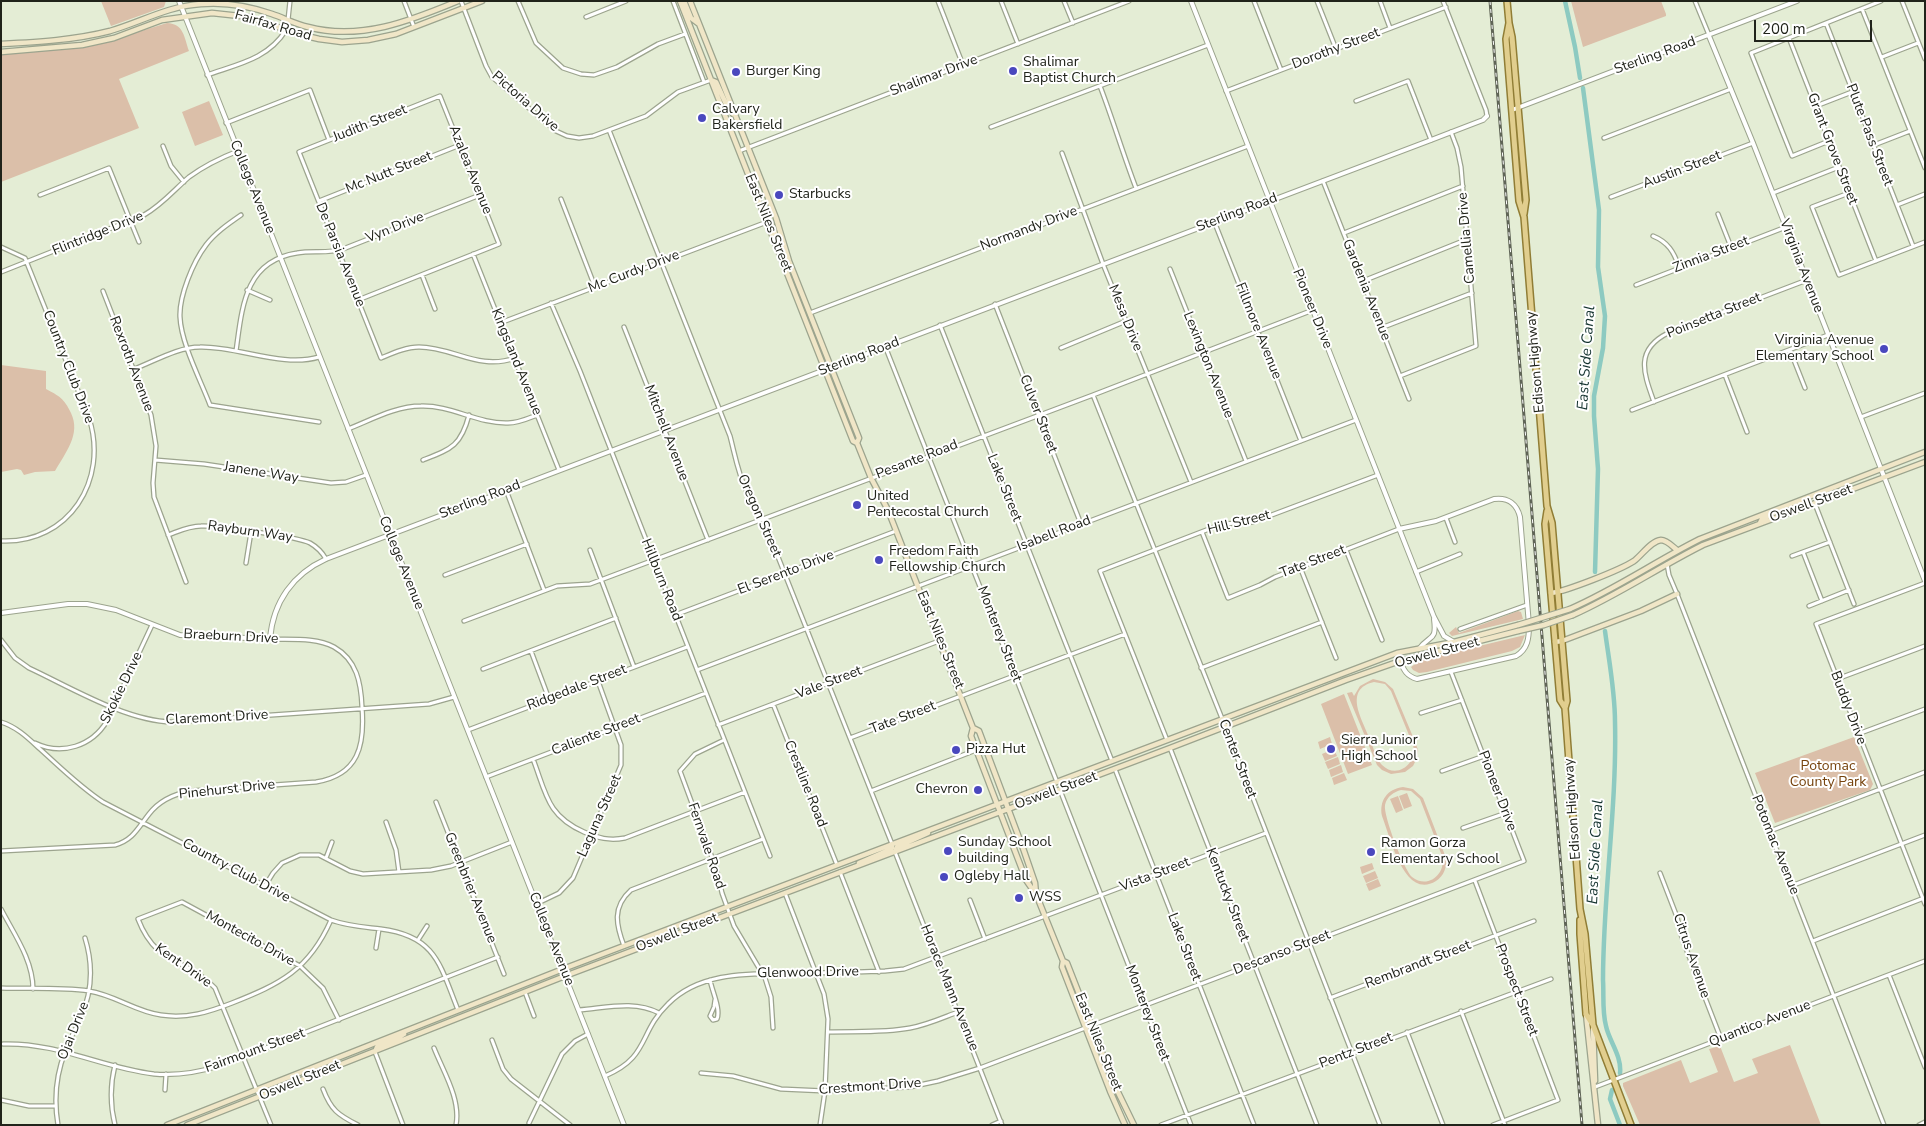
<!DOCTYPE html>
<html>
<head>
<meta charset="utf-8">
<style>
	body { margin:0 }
	#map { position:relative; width:1926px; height:1126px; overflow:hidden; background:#e4edd5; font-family:"Nunito Sans",sans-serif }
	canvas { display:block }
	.frame { position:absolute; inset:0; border:2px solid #20231a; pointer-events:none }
	.scale { position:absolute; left:1754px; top:20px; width:118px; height:22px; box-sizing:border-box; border:2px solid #20231a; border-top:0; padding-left:6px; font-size:15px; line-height:18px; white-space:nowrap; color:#20231a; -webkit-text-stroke:4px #fff; paint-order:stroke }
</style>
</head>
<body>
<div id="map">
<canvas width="1926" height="1126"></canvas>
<div class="frame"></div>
<div class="scale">200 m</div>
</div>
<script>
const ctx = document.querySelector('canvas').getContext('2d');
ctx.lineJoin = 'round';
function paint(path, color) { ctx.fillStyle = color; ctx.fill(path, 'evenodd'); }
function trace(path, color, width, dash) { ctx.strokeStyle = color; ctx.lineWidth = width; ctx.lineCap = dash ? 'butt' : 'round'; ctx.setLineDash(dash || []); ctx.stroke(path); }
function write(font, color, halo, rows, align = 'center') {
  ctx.font = font + ' "Nunito Sans",sans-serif'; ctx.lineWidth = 4; ctx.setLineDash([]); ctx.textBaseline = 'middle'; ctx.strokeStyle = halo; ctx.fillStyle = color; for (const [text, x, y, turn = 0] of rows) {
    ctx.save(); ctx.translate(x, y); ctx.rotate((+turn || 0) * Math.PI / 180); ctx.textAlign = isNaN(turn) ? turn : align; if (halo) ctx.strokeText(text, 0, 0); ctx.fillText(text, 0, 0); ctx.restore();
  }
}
const green = new Path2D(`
	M101,1H166L164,7L111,26Z
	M1571,1H1661L1666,14V16L1583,47Z
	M167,23C184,24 184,37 189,51L119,79L139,128L1,182V55L96,45Z
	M209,101L223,135L195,146L182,112Z
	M1,365L46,371V389C59,396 64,398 71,413C81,434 66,452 55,471L35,472L24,475L21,470L17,469L1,472Z
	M1518,611L1521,612L1523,619L1452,636L1449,633L1456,627L1459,633Z
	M1525,635L1520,647L1512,651L1427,672L1419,673L1413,670L1411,667L1421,660Z
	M1373,679L1385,682L1393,689L1416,744L1418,750L1416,760L1413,766L1405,772L1391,774L1382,770L1377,765L1347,693L1352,692L1354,696L1360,686ZM1374,682L1385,684L1391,691L1413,745C1418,763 1397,780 1382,765C1376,759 1373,746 1369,737C1362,719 1343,689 1374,682Z
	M1344,694L1372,765L1348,774L1321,704Z
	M1330,737L1332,744L1320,749L1318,742Z
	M1854,737L1873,784L1870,790L1775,823L1755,773Z
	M1334,749L1337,756L1325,761L1322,754Z
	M1338,757L1340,764L1328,769L1325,762Z
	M1341,765L1343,772L1331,777L1329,770Z
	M1344,773L1347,780L1334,785L1332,778Z
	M1403,787L1413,789L1423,798L1446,858C1447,867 1444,876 1436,881C1404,901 1390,836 1382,816C1379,801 1387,789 1403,787ZM1401,790L1411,791L1420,799L1442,856C1447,873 1428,890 1412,877C1404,870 1383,815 1385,805C1387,796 1394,792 1401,790Z
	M1407,793L1412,806L1404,809L1399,796Z
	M1398,796L1403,810L1396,813L1390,799Z
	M1372,863L1374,869L1362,874L1360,867Z
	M1375,871L1378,878L1366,883L1363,876Z
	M1378,879L1381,886L1369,891L1366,884Z
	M1790,1045L1821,1125H1640L1623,1086V1083L1681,1060L1690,1083L1718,1072L1709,1049L1720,1046L1734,1082L1758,1073L1752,1059Z`);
const canal = new Path2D(`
	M1565,1L1575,47L1580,78
	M1583,88L1599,210L1598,267L1605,316L1603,348L1594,396V416L1598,469L1595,572
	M1605,631C1609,661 1615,691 1615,722C1617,808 1603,894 1603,980C1604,995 1602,1011 1606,1026C1609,1041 1622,1056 1620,1073
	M1612,1090L1610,1099L1620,1125`);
const minor = new Path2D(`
	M404,1L414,27
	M461,1L486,66L492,77L556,131L567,136L579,138L593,136L646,116L678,92L711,80
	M518,1L536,43L563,68L581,74L594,75L617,67L658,44L685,34
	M673,1L704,82
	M938,1L963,65
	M1001,1L1018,44
	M1064,1L1073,23
	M1254,1L1281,70
	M1317,1L1336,49
	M1380,1L1390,28
	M1443,1L1486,110L1487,116
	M1695,1L1709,35
	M1902,1L1925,59
	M1862,9L1925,168
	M586,17L626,1
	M288,20L290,1
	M1826,23L1913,246
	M1789,38L1876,261
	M1882,57L1918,43
	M207,75C238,64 268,59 286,30
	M1100,86C1113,120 1123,154 1136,188
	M1226,91L1446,7
	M1356,101L1408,81L1431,140
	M1816,106L1852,92
	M226,123L310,90L329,140
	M991,127L1208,45
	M609,130L730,436C735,455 738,474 747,492C751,502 759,509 763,519L892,844
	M1604,138L1731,89
	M1829,141L1792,156L1751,53L1881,1
	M1874,145L1910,131
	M163,146L171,166L184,182
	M739,151L1129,1
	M1062,153L1103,264L1191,482
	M1323,181L1409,399
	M1773,193L1839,167
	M1849,193L1812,207L1839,275L1925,242
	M40,195L109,168L139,242
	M1611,197L1753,143
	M561,199L595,287
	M319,201L460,145
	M1897,205L1925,194
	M1718,214L1731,247
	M241,215C228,224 215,233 206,245C193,262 179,296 180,317C181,343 201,381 210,405L319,422
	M1214,221L1301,441
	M1344,233L1463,186
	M1653,236C1668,242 1674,252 1679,267
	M1,247L25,258L89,418C109,480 69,544 1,541
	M473,254L559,470
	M1170,269L1246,461
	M1,272L144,215C162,205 174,190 189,177C204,166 220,158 238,151
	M422,275L435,309
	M1363,281L1468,239
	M1636,285L1786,227
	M247,290L270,300
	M103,291L151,415L156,446L153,483L154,497L186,582
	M358,300L499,244L440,96L299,152L381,358C393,353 406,347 419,347C453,347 479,371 515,358
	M551,303L580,371L770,856
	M995,304L1081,524
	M810,313L1248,146
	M500,323L767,222
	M940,325L1112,761
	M624,327L708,540
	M1381,328L1472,293
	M885,346L1057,782
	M1061,348L1126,321
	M1790,350L1805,388
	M236,351C242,309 244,261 297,253C313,250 327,254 343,249L480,195
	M134,369C155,361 178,347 200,347C238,346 282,368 319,357
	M1725,375L1747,432
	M1400,376L1476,346L1461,167L1457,148L1451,132
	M1093,395L1225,726L1380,1125
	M1654,402C1644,374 1634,350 1668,333L1807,280
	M1632,410L1828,335
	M1861,417L1925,393
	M348,429C371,420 396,406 421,406C451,405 478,424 508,423C518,423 527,419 537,415
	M155,460L204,464L331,483L346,482L366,475
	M423,460C451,449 461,446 469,415
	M506,490L544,590
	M1815,504L1854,604
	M1446,518L1455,542
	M1202,532L1228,598L1260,585L1275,577L1399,529
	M168,535C179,531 189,526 201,526C216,525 298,537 310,543C317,547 322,552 326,559
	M590,550L634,667
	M1346,550L1382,640
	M1803,552L1822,601
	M1792,556L1830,542
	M246,563L251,532
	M1667,564L1669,575L1677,594L1884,1125
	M1300,567L1336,658
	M1416,572L1460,554
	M445,575L527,544
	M1925,583L1816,624L1925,904
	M1809,606L1849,590
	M675,615L896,531
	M464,621L557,586L590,584L1093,395L1313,310
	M1460,629L1527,605
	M1,640L15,658L29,668C72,688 126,721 172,722L429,704L454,697
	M531,651L549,699
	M1201,668L1322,622
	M483,669L616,618
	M697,670L1356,420
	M1837,679L1925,646
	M773,704L837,865
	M1421,713L1462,700
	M1,722C17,727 28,738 40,749C60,767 80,787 103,802L331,920C347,926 365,927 381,929C436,936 440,965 458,1010
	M718,725L939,641
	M468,730L687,647
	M1858,734L1925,709
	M850,738L1125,634
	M724,740L695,754L680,771L717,871L722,893L734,926L765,978L771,997L773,1028
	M1167,740L1100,571L1222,524L1253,522L1378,475
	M35,743C62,756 92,746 107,721L152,625
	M1170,748L1317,1125
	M533,759C546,793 547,816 584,832C598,838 609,841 625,838L745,792
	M1115,769L1254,1125
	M1442,771L1484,756
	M486,777L706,693
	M1060,790L1191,1125
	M871,791L976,750
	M436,802L504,974
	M386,822L396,850L399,872
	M1463,828L1506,813
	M1770,831L1925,772
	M1,851L115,845C133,840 138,828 149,814C159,801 174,794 190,791L316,782C359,775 365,745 362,707C361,683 357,660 334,647C315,637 290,640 270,639
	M895,852L1002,1125
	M326,858L332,842
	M840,872L879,972
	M1660,873L1677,917L1682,938L1721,1039
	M1475,881L1558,1100L1493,1125
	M265,886L273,873L282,863L300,855H319L350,871L363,874L431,870L451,866L512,842
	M1791,886L1925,835
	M785,893L824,994L828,1019L825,1091L820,1125
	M970,900L985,939
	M536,904L559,893L573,878L621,765V745L598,681
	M1,909C14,934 33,960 33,989
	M418,940L427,926
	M1813,941L1924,898
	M624,946C616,925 612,907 631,890L763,839
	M376,948L379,929
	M1889,975L1925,1067
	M710,980C712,991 721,1009 717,1019L713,1020L710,1016L714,1007L715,1000
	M1,988C30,989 61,987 89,991C115,995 136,1012 161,1015C187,1019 209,1012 232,1003C280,984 309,970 331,920
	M525,992L534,1016
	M1330,998L1534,921
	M579,1010C606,1008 634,1000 659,1013
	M1461,1011L1505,1125
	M828,1032C855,1031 883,1033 910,1028C927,1025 942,1018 958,1012
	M1407,1032L1443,1125
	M492,1040L503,1069L511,1079L570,1125
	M3,1044C57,1042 102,1068 154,1074C177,1076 200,1072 222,1065L498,957
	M434,1048C443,1071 461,1099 456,1125
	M375,1052L403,1125
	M115,1065C110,1085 110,1105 115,1125
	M701,1073L733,1076L781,1089L825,1091L910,1087L938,1081L980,1068L1524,861L1451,672
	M605,1076C650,1057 638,1033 668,1004C701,970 754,974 798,973C827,973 856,972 885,971L904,969L1266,833
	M1595,1087L1925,961
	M323,1089C331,1110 338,1115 358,1125
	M165,1090L166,1074
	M1,1100L29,1106H56
	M529,1123L562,1054L575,1041L588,1034
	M58,1125C54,1101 56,1075 65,1052C69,1040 76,1029 81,1017C92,992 93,964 85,938
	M271,1125L215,988C187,957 157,968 138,919L182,902L300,966L323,988L339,1020
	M992,1125L1001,1121
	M1161,1125L1551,979
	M1919,1125L1925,1122`);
const tertiary = new Path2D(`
	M179,1L624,1125
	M1191,1L1434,617L1444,636L1454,642
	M1709,36L1753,143L1925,581
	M1512,110L1797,1
	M1399,529L1436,521L1494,499C1508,497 1517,504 1520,517L1529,625C1529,638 1528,649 1516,656L1417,679C1407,676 1404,671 1400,661
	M1,613L68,604H87L116,610L180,635L270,639C273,602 293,574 326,559L1431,140L1483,120L1487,116
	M1419,649C1430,634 1437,642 1434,619`);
const secondary = new Path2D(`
	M680,1L853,441L857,443L871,478L888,510L973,728L979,731L1024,851L1035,883L1036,894L1063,961L1062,967L1110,1091L1125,1125
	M684,1L691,18L699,24
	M690,1L776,218L789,261L859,438L857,443
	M1,44C38,42 75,40 110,31C141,22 168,6 201,4C225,2 249,6 272,14C284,18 295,24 308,27C360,41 410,21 458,1
	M1,52L82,45L114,38L162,20L212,13L249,17L298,34L319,39L342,42L368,40L396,34L482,1
	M711,80L716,82L727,106L733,114
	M767,222L771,223L782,251L787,256
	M1760,523L1762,519L1779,510
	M1551,593C1567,591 1620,570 1634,561C1642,555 1651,541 1661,540C1667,540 1673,547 1677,550
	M1570,609C1616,589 1656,561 1700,539L1925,452
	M1573,615C1618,595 1659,567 1703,545L1925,462
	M1555,642L1562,641L1641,611L1677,594
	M973,728L971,736L1026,880L1035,893
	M895,852L897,847L928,833
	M859,863L889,850L892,848V844
	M1063,961L1067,963L1116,1088L1134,1125
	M1586,1014L1598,1125
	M1593,1029L1595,1081
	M375,1052L377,1047L398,1038L404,1034
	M167,1125L563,969L1397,653L1454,642L1518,625
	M187,1125L565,976L1170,748L1346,680L1400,661L1518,631`);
const primary = new Path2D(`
	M1507,1L1509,23L1512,37L1526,200L1524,214
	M1509,23L1506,39L1519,201L1524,217L1547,506L1552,523L1567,701L1565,708L1580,909L1585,934L1593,1025
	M1547,511L1545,524L1560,700L1565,708
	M1580,920V934L1586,1014L1593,1025L1631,1125`);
const rail = new Path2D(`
	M1490,1L1582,1125`);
const secondaryBridge = new Path2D(`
	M1518,625L1570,609
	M1518,631L1544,625L1573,615`);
const markers = [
	[1013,71,5,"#4a48be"],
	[736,72,5,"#4a48be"],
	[702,118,5,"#4a48be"],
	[779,195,5,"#4a48be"],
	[1884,349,5,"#4a48be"],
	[857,505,5,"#4a48be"],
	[879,560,5,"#4a48be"],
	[1331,749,5,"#4a48be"],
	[956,750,5,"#4a48be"],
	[978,790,5,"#4a48be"],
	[948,851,5,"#4a48be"],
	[1371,852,5,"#4a48be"],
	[944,877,5,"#4a48be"],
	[1019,898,5,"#4a48be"]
];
const streetNames = [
	["Fairfax Road",273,26,16],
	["Dorothy Street",1336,49,-21],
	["Sterling Road",1655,56,-20],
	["Shalimar Drive",934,76,-21],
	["Pictoria Drive",525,102,41],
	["Judith Street",370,124,-22],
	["Plute Pass Street",1869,135,69],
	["Grant Grove Street",1832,149,69],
	["Azalea Avenue",470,170,68],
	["Austin Street",1682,170,-21],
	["Mc Nutt Street",389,173,-22],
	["College Avenue",252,187,68],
	["Sterling Road",1237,213,-21],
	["East Niles Street",768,223,68],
	["Vyn Drive",395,228,-22],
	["Normandy Drive",1029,229,-21],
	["Flintridge Drive",98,234,-22],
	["Camellia Drive",1467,238,-95],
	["De Parsia Avenue",340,255,68],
	["Zinnia Street",1711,255,-21],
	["Virginia Avenue",1801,266,69],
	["Mc Curdy Drive",634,272,-21],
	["Gardenia Avenue",1366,290,68],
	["Pioneer Drive",1312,309,68],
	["Poinsetta Street",1714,316,-22],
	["Mesa Drive",1125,318,68],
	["Fillmore Avenue",1258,331,68],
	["Sterling Road",859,357,-21],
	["Kingsland Avenue",516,362,68],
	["Edison Highway",1536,362,-95],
	["Rexroth Avenue",131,364,69],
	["Lexington Avenue",1208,365,68],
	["Country Club Drive",68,367,69],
	["Culver Street",1038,414,69],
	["Mitchell Avenue",666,433,69],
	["Pesante Road",917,460,-21],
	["Janene Way",261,473,9],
	["Lake Street",1004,488,68],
	["Sterling Road",480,500,-21],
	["Oswell Street",1811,504,-20],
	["Oregon Street",759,516,66],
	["Hill Street",1239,523,-14],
	["Rayburn Way",250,532,8],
	["Isabell Road",1054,534,-21],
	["Tate Street",1313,562,-21],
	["College Avenue",401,563,68],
	["El Serento Drive",786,573,-21],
	["Hillburn Road",661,580,68],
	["Monterey Street",999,634,69],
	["Braeburn Drive",231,637,3],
	["East Niles Street",940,640,68],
	["Oswell Street",1437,653,-15],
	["Vale Street",829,683,-21],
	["Skokie Drive",122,688,-64],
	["Ridgedale Street",577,688,-21],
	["Buddy Drive",1848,708,69],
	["Claremont Drive",217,718,-3],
	["Tate Street",903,718,-21],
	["Caliente Street",596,735,-21],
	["Center Street",1237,759,69],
	["Crestline Road",805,784,68],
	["Pinehurst Drive",227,790,-6],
	["Oswell Street",1056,791,-20],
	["Pioneer Drive",1497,791,69],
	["Edison Highway",1573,809,-94],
	["Laguna Street",600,816,-66],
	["Potomac Avenue",1775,845,68],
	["Fernvale Road",706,846,71],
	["Country Club Drive",236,871,28],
	["Vista Street",1155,875,-21],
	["Greenbrier Avenue",470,888,68],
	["Kentucky Street",1227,895,69],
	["Oswell Street",677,933,-21],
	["Montecito Drive",250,939,29],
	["College Avenue",551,939,68],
	["Lake Street",1184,947,69],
	["Descanso Street",1282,953,-21],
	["Citrus Avenue",1691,956,71],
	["Rembrandt Street",1418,965,-21],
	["Kent Drive",183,966,35],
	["Glenwood Drive",808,973,-1],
	["Horace Mann Avenue",949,988,68],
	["Prospect Street",1516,990,69],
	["Monterey Street",1147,1013,69],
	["Quantico Avenue",1760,1024,-21],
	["Ojai Drive",74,1031,-68],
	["East Niles Street",1098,1042,68],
	["Fairmount Street",255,1051,-20],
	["Pentz Street",1356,1051,-21],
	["Oswell Street",300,1081,-22],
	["Crestmont Drive",870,1087,-4]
];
const poiNames = [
	["Shalimar",1023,63],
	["Baptist Church",1023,79],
	["Burger King",746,72],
	["Calvary",712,110],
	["Bakersfield",712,126],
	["Starbucks",789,195],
	["Virginia Avenue",1874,341,"right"],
	["Elementary School",1874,357,"right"],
	["United",867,497],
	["Pentecostal Church",867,513],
	["Freedom Faith",889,552],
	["Fellowship Church",889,568],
	["Sierra Junior",1341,741],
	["High School",1341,757],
	["Pizza Hut",966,750],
	["Chevron",968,790,"right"],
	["Sunday School",958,843],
	["building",958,859],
	["Ramon Gorza",1381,844],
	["Elementary School",1381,860],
	["Ogleby Hall",954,877],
	["WSS",1029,898]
];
const parkNames = [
	["Potomac",1828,767],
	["County Park",1828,783]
];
const waterNames = [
	["East Side Canal",1587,358,-86],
	["East Side Canal",1596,852,-87]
];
paint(green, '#dbbfa9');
trace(canal, '#8dcac1', 4.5);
trace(minor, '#9ca48e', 5.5);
trace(tertiary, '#9ca48e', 6);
trace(secondary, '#9ca48e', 7);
trace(primary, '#907d35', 8);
trace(minor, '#fff', 3);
trace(tertiary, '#fff', 4);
trace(secondary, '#f0e6c7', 4.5);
trace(primary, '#e1ce8e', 5);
trace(rail, '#5f6456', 3);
trace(rail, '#fff', 1, [4]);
trace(secondaryBridge, '#9ca48e', 7, []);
trace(secondaryBridge, '#f0e6c7', 4.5);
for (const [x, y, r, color] of markers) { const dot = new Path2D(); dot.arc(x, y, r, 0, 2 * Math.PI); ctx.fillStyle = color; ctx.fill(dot); trace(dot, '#fff', 2); }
write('14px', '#20231a', '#fff', streetNames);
write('14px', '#20231a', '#fff', poiNames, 'left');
write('14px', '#76430d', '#fff', parkNames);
write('italic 15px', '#14332f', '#fff', waterNames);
</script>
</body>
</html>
